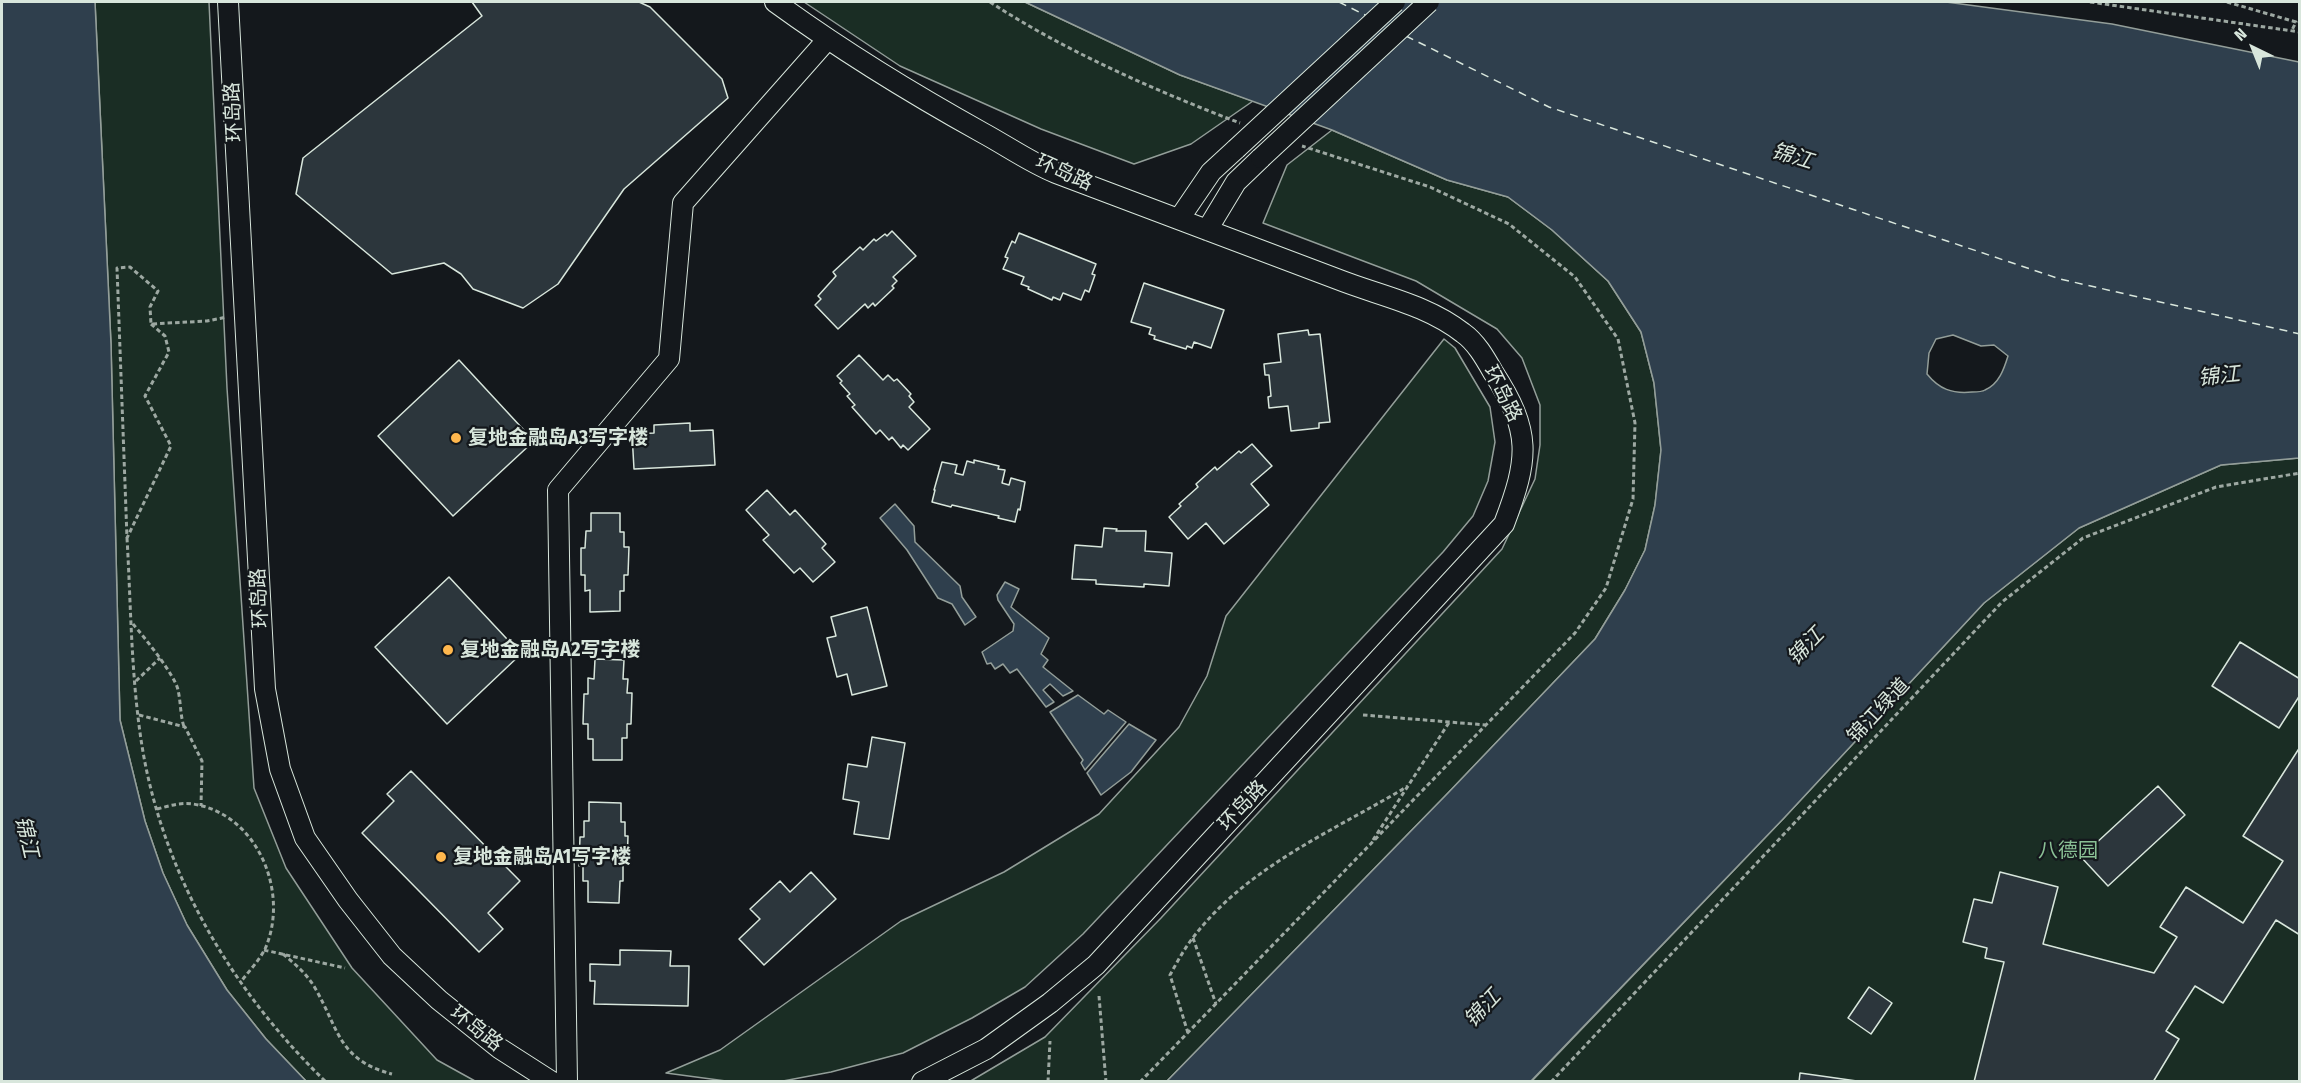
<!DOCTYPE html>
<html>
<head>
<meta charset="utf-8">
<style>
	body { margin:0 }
	#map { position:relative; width:2301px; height:1083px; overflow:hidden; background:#14181c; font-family:"Fira Sans Condensed",sans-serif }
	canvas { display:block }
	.frame { position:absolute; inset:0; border:3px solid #d8e6dc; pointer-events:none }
	.north { position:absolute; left:2223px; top:18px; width:60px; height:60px; -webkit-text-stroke:4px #14181c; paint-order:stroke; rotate:317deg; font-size:16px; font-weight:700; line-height:24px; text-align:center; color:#d8e6dc }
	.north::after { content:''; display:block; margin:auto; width:21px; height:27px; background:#d8e6dc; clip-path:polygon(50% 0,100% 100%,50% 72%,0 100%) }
</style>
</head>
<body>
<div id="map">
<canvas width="2301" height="1083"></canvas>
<div class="frame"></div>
<div class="north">N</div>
</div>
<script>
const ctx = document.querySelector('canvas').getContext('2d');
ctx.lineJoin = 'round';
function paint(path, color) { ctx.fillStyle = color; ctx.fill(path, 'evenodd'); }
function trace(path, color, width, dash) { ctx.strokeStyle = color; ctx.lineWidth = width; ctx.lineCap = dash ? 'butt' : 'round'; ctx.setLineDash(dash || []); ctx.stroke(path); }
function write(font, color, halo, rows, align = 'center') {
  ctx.font = font + ' "Fira Sans Condensed","Noto Sans SC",sans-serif'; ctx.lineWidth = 4.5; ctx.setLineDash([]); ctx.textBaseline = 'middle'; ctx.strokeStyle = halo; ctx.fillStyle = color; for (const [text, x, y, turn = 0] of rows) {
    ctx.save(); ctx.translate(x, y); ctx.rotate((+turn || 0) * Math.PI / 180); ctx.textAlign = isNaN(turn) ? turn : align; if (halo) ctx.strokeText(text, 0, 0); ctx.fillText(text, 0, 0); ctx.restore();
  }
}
const green = new Path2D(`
	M95,2H209L227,388L254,788L286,868L352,968L437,1060L475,1081H306L266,1039L227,990L187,925L163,873L145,821L120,720L111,344Z
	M804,2H1025L1180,75L1253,101L1191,144L1134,164L1041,129L900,66Z
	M1332,130L1447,180L1508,197L1552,230L1608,281L1641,332L1654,383L1661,450L1655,505L1645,550L1625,590L1595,639L1448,793L1167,1081L969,1082L1045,1037L1161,918L1502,549L1535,479L1540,445V405L1522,358L1497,329L1416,281L1263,223L1287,165Z
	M1444,339L1455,348L1490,407L1495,442L1488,481L1473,516L1443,552L1083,934L1025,987L972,1018L903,1053L831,1072L783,1081H726L666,1073L720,1050L901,921L1004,872L1099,814L1179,727L1207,676L1226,616Z
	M2299,458V1081L1531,1082L1784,818L1984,603L2079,528L2221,465Z`);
const water = new Path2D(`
	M2,2H95L111,344L120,720L145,821L163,873L187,925L227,990L266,1039L306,1081H2Z
	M1025,2H1946L2112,24L2299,62V458L2221,465L2079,528L1984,603L1784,818L1531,1081H1167L1448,793L1595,639L1625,590L1645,550L1655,505L1661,450L1654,383L1641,332L1608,281L1552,230L1508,197L1447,180L1332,130L1180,75ZM1953,335L1981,346L1994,345L2008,356C2004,369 1999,384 1985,390C1982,392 1976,392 1972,392C1952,394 1939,389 1927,374L1929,353L1936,339Z
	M895,504L914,526L915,542L960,586L962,597L976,617L965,625L952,604L938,598L907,550L880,518Z
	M1005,582L1019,589L1011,607L1049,638L1041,654L1048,660L1043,667L1073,691L1063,696L1050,684L1043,690L1054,702L1046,707L1017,669L1010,673L1003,664L995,669L991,663L987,664L982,652L1013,631L1014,624L998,600L997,595Z
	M1078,695L1104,714L1108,710L1126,722L1085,770L1081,763L1083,760L1050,712Z
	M1129,724L1156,740L1131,772L1101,795L1087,773Z`);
const ferry = new Path2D(`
	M1339,2L1367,16
	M1406,36L1549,107L2060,279L2300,334`);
const building = new Path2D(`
	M472,2H639L650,7L722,79L728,98L624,189L558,284L523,308L473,289L461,274L444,263L392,274L296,194L303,158L482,16Z
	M892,231L916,256L893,277L897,281L892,286L894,288L875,306L873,303L868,308L865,304L838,329L815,305L821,299L818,296L836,276L833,272L860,247L863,250L874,239L876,241L885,234L887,236Z
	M1019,233L1096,264L1092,274L1095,275L1089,292L1085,290L1081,300L1063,293L1060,300L1053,297L1052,300L1028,289L1029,287L1021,284L1024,277L1003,269L1008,258L1005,257L1012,241L1015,243Z
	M1144,283L1224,310L1211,348L1194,342L1192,348L1187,346L1186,349L1154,339L1155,336L1149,334L1151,328L1131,322Z
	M1308,330L1309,335L1320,334L1330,422L1319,423V428L1291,431L1288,406L1269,408L1268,397L1271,396L1269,375H1265L1264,364L1281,362L1278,334Z
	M859,355L883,380L888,375L894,381L897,379L911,394L909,396L914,402L909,407L930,429L908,450L903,445L901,448L892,437L889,440L880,430L876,434L852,407L855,405L847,396L850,394L840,383L842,381L837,376Z
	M459,360L534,441L453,516L378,436Z
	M690,423V431L713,430L715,465L634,469L632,434L654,433V425Z
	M1252,444L1272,466L1251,484L1269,505L1224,544L1206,523L1188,539L1169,517L1181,506L1179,504L1198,487L1196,484L1215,467L1217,470L1239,451L1241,453Z
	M974,460L999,466L998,469L1005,470L1002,483L1009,485L1011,478L1025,482L1020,510L1018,509L1015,522L998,518L999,516L952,505L951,507L932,502L935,490H934L942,462L957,465L955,473L963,475L967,461L974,463Z
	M767,490L790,515L795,510L826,544L822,548L835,562L813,582L800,568L794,573L763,540L769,535L746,510Z
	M591,513H620V532H624V547H629L628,575H624V591H620V611L590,612V590L585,591V575H581V548H585L586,531H591Z
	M1104,528L1117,529L1116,531H1146L1145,551L1172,553L1169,586L1144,584V587L1096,584V580L1072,579L1075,545L1102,547Z
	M449,577L521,654L447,724L375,647Z
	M867,607L887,686L852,695L847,674L837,677L827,638L836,636L831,617Z
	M2240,642L2300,679V695L2279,728L2212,686Z
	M595,659L624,660L623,679H628L627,693H632L631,724H627V738H622V760H593V739H588V724H583L584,694H588V678L594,679Z
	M872,737L905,743L889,839L854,834L859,802L843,799L848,764L867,767Z
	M2300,747V935L2276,920L2223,1003L2195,986L2166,1031L2179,1039L2153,1082H1974L2004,962L1985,958L1987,948L1963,942L1974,899L1992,903L2000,872L2058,887L2043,944L2154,973L2177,937L2160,927L2186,887L2243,923L2283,861L2243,836Z
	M411,771L520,881L488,913L503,929L479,952L362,833L394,801L387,794Z
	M2158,786L2185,815L2108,886L2081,857Z
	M589,802L621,803V822H625V836H628L627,865H623V881H620L619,903L588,902V881H583V866H579L580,837H584V821H589Z
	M811,872L836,899L764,965L739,939L760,919L750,909L780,881L790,892Z
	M620,950L671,951L670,966H689L688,1006L594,1004L595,981H590V964L620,965Z
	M1869,987L1892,1003L1871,1034L1848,1018Z
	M1800,1073L1864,1082H1799Z`);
const path = new Path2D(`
	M990,2C1065,51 1156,91 1240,123
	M2090,2L2300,32
	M2227,2L2296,22L2292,30
	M151,324L165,336L169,352L145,396L171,446L127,538L117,268L130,267L158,291L150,307L151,324L207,321L227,317
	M127,538C131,606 131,677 142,746C163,875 233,992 326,1082
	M133,624C144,637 175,675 178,690C181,703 180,714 184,727
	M136,681L160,658
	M139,715L185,727L202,761L201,806
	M1363,715L1486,725
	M157,809C169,806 181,802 193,804C258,814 290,893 265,949C259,961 248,972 240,983
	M1373,840L1450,721
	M1193,938L1216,1004
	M264,950L345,968
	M283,954C295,964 307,974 315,988C339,1029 338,1060 392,1074
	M1099,996L1106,1082
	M1188,1033L1170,975C1176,964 1182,953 1189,943C1243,868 1332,832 1408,786
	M1048,1082L1050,1041
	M1140,1082L1575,633L1606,588L1633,499L1635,423L1618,339L1575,277L1509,224L1430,187L1302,146
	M1551,1082L2002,602L2083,538L2216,487L2300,473`);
const minor = new Path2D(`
	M228,2L265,689L280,769L305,838L348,900L392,956L439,1000L499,1048L552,1082
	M775,2C841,50 911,93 983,133C1007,146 1031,163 1056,173C1150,209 1244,244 1337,279C1380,296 1426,304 1463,333C1476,342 1485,358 1493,372C1532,432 1529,458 1504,524L1096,965L1050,1003L986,1049L922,1082
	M1179,219L1211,172L1236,149
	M1207,230L1236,182L1261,158
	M567,1082L558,490L669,359L683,203L827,40`);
const minorBridge = new Path2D(`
	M1236,149L1395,2
	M1261,158L1429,2`);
const markers = [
	[456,438,6,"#ffb74d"],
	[448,650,6,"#ffb74d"],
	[441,857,6,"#ffb74d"]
];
const streetNames = [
	["环岛路",234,112,-93],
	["环岛路",1064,173,24],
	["环岛路",1502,394,63],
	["环岛路",260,598,-93],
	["锦江绿道",1879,711,-47],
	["环岛路",1243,806,-47],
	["环岛路",476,1029,38]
];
const poiNames = [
	["复地金融岛A3写字楼",468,438],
	["复地金融岛A2写字楼",460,650],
	["复地金融岛A1写字楼",453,857]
];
const parkNames = [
	["八德园",2068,851]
];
const waterNames = [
	["锦江",1792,157,17],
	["锦江",2219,377,-6],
	["锦江",1806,647,-46],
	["锦江",26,837,77],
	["锦江",1483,1009,-47]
];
paint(green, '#1a2d24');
trace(green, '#939e99', 1.5);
paint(water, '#2f3f4d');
trace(water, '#939e99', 1.5);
trace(ferry, '#d8e6dc', 1.5, [8, 6]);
paint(building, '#2c363c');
trace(building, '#d8e6dc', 1.5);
trace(minor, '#d8e6dc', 22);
trace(path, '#9da8a2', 3, [4.5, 3]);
trace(minor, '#14181c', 20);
trace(minorBridge, '#d8e6dc', 22, []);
trace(minorBridge, '#14181c', 20);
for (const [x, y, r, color] of markers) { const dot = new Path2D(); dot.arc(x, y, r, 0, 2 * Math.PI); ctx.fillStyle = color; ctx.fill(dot); trace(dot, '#14181c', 2); }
write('20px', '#d8e6dc', '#14181c', streetNames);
write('bold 20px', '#d8e6dc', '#14181c', poiNames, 'left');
write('20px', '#8ac095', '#14181c', parkNames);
write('italic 21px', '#d8e6dc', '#14181c', waterNames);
</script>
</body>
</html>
